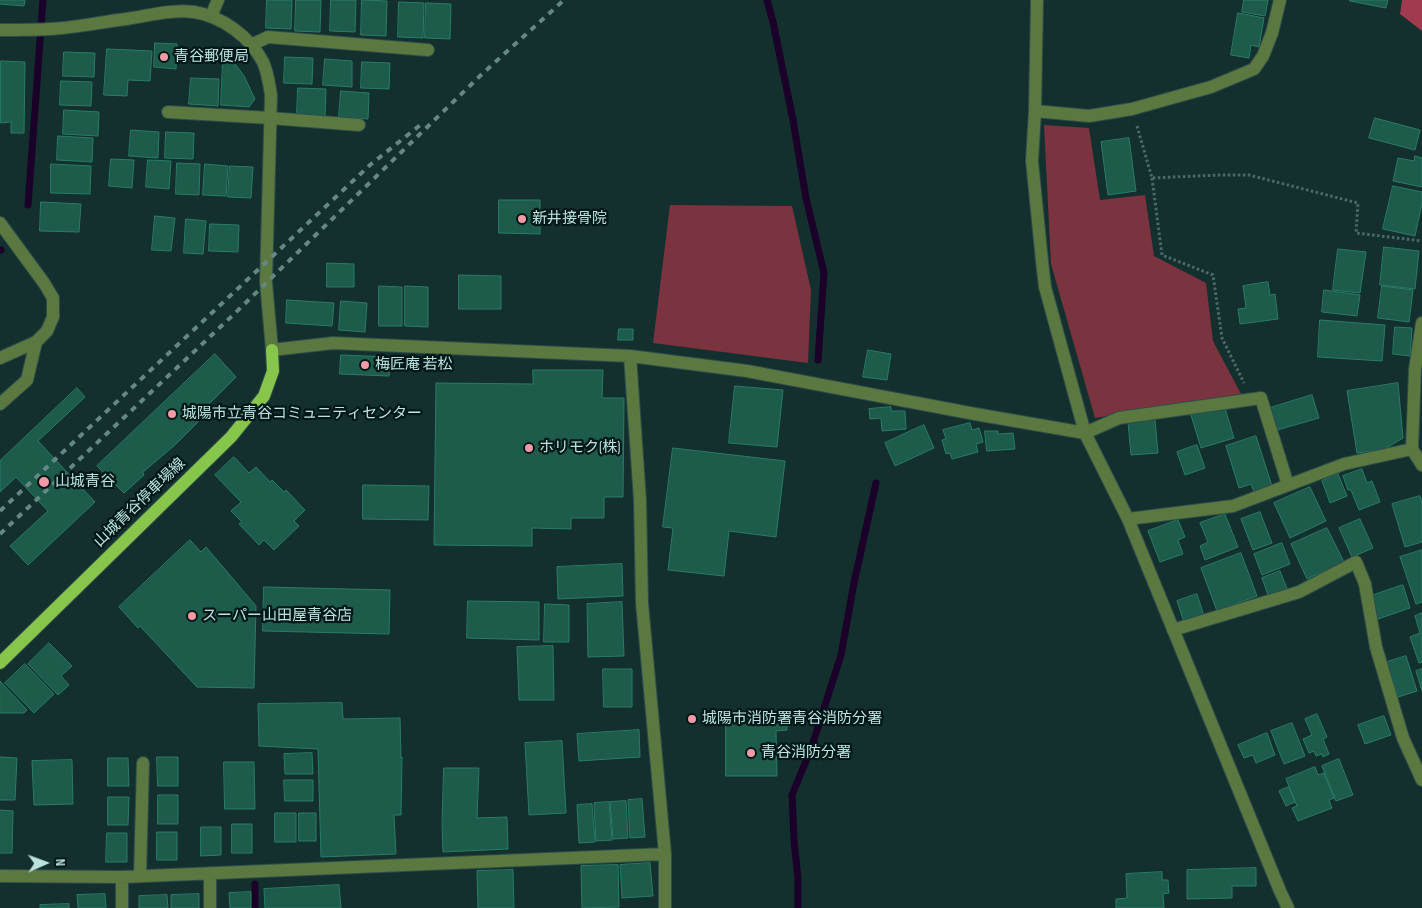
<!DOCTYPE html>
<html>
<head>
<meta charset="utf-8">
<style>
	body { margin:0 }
	#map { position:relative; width:1422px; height:908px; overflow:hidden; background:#13302e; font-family:"Sofia Sans Condensed",sans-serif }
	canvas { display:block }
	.north { position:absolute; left:20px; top:838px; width:50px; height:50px; -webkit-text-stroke:4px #001717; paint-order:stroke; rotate:88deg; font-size:14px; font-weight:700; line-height:20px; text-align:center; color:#bae3e0 }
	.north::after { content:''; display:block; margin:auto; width:18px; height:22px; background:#bae3e0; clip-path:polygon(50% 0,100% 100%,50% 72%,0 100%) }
</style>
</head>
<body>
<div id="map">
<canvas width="1422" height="908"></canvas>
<div class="north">N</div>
</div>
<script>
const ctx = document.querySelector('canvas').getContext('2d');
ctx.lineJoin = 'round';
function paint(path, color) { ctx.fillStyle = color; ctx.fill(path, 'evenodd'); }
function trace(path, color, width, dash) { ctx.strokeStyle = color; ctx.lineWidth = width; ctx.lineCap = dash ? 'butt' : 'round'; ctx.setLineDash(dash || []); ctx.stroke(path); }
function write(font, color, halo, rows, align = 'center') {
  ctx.font = font + ' "Sofia Sans Condensed","Noto Sans JP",sans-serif'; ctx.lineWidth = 4.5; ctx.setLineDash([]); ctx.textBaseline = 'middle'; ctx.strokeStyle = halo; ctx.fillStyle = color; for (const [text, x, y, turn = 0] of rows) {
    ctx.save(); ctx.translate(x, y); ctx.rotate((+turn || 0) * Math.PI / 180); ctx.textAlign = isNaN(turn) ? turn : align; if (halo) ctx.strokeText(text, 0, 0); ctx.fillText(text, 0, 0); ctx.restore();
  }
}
const green = new Path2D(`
	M1044,125L1089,128L1100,200L1145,195L1154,256L1206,283L1213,341L1241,394L1095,418L1051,264Z
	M670,205L792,206L811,290L808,363L653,343Z`);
const forest = new Path2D(`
	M1402,0H1422V31L1400,14Z`);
const stream = new Path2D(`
	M767,0L773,22L793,120L806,198L824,273L818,360
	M28,205L43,0
	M0,250H1
	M255,884V908
	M798,908V879L794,840L792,795L811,749L841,655L854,583L876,483`);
const building = new Path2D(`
	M0,0H25L24,6L0,4Z
	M267,0H292L291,29L266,28Z
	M296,0H321L320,32L295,31Z
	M331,0H356L355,32L330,31Z
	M362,0L387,1L386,36L361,35Z
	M1244,0H1268L1265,16L1242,12Z
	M1350,0H1388L1386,8L1350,1Z
	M399,2L424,3L423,38L398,37Z
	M426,3L451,4L450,39L425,38Z
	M1238,13L1264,18L1259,47L1251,45L1249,58L1231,55Z
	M155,43L177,44L176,69L154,67Z
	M107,49L152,51L150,81L128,80L127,96L104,95Z
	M64,52L95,53L94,77L63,76Z
	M285,57L313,58L312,84L284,83Z
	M325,59L352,61V87L323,85Z
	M1,61L25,62L24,133H11V122L1,123Z
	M223,61H233L244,76L255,99L249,107L221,105Z
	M362,62L390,63L389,89L361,88Z
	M191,78L219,79L218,106L189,104Z
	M61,81L92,82L91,106L60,105Z
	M298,88L326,89L325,116L297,114Z
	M341,91L369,93L368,119L339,117Z
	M64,110L99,112L98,136L63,134Z
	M1375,118L1420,130L1415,150L1369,138Z
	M131,130L159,132L158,158L129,156Z
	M166,132L194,133L193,159L165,158Z
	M58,136L93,138L92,162L57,160Z
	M1129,138L1136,191L1108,195L1101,142Z
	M1415,156L1422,158V187L1393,181L1398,158L1414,161Z
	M111,159L134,160L132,188L109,186Z
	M148,160L171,161L169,189L146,187Z
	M177,163L200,164L199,195L176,194Z
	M51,164L91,166L90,194L51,193Z
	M205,164L228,166L226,196L203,195Z
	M230,166L253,167L251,198L228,197Z
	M1393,186L1422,192V203L1415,236L1383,229Z
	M499,200H540V234L499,233Z
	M41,202L81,204L79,232L40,231Z
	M155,216L175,218L171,251L152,250Z
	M186,219L206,221L203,254L184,253Z
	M210,224L239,225L238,252L209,251Z
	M1384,247L1419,251L1415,289L1380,285Z
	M1338,249L1366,252L1360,293L1333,290Z
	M327,263L354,264V287H327Z
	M459,275L501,276V309H459Z
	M1268,282L1270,295L1275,294L1278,319L1240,324L1238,309L1246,308L1243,286Z
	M379,286L402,287V326H379Z
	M405,286L428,287V327L405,326Z
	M1382,286L1413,290L1409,322L1378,318Z
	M1324,290L1360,295L1357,316L1322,312Z
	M287,300L334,303L332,326L286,323Z
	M341,301L367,303L365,332L339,330Z
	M1320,320L1385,325L1382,361L1318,357Z
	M1395,327L1412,328L1410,356L1393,354Z
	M619,329H633V340H618Z
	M868,350L891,354L887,380L863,377Z
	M215,354L236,377L209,404L212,406L197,423L175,445L143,472L144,475L124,493L97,466Z
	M341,355L390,357L389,376L340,374Z
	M533,370H603L602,398H624L623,497H604V518H571V529L532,528V546L434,545L436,383L533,384Z
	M1398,383L1403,438L1383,450L1357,453L1347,391Z
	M735,386L783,390L777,447L729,443Z
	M77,388L85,397L38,441L95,502L28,565L10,546L48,511L16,477L0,492V461Z
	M1312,395L1319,418L1277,430L1270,408Z
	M1224,405L1234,438L1201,448L1191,415Z
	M891,407V411H905L906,429L882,431L881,418L870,419L869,409Z
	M1155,420L1158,453L1131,455L1128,422Z
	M970,423L972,430L979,428L983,442L976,444L978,452L952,459L950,453L946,454L942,440L946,439L943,430Z
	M924,425L934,448L895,466L885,443Z
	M985,431H998V434L1013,433L1015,449L987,451Z
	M1256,436L1272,486L1254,492L1251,484L1239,488L1226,446Z
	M1197,445L1205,468L1185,475L1177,452Z
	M673,448L785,461L776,537L729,531L724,576L668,570L673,528L663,527Z
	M234,457L249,473L256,467L270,482L272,480L284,492L286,490L305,510L294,521L299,526L274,550L264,540L259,545L239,524L242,522L231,511L241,502L215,475Z
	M1362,469L1367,483L1372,481L1380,502L1359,510L1351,490H1348L1343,476Z
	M1338,474L1347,496L1330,503L1322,481Z
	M363,485L429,486L428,520L363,519Z
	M1310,487L1326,521L1290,538L1274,503Z
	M1420,496L1422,502V542L1405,547L1392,504Z
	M1260,512L1272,543L1253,550L1241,519Z
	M1225,514L1238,547L1205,560L1200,546L1208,542L1200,523Z
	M1360,519L1373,548L1352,557L1339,528Z
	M1178,520L1185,537L1178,540L1183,554L1160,562L1148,531Z
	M1327,528L1344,562L1307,579L1291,544Z
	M190,540L201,552L206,547L256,606L254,688L197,687L140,626L138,628L119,607Z
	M1282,543L1290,564L1262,575L1254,554Z
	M1422,550V602L1416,604L1400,557Z
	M1241,553L1257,596L1217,611L1201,568Z
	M622,564L623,596L558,599L557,567Z
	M1280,571L1288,591L1269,598L1262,578Z
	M1403,585L1410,608L1378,619L1371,596Z
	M264,587L390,590L389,634L263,631Z
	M1197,594L1204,616L1184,622L1177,601Z
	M468,601L539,602V640L467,638Z
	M622,602L624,656L588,657L587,604Z
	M545,604L569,605V642H544Z
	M1422,613V662L1419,663L1410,637L1420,633L1415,616Z
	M49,643L72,666L61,676L69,685L58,695L28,664Z
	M553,646L554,700H519L517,647Z
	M1406,656L1417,691L1398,697L1387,662Z
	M25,664L54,694L34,713L5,683Z
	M603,669H632V707H604Z
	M1422,669V691L1416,671Z
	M0,681L27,710L24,713H0Z
	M342,703L343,719L400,718L401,758L402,757L401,815H394L396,854L321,857L318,749L259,746L258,704Z
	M726,711H787V730L776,731L777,776H726Z
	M1317,714L1327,737L1323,739L1329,754L1323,757L1322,754L1316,756L1314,751L1309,753L1303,739L1312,735L1305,719Z
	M1384,716L1391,735L1365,744L1358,725Z
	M1292,723L1305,756L1284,764L1271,731Z
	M639,730L640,757L579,761L577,734Z
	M1267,733L1275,755L1256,763L1253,755L1244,758L1238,745Z
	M562,741L566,813L529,815L525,743Z
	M312,753L313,774H285L284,754Z
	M0,757L17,758L15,800H0Z
	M157,757H178V786H158Z
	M108,758H128L129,786H108Z
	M1339,759L1353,795L1336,801L1322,766Z
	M72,760L73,804L34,805L32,761Z
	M224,762H254L255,809H225Z
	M1315,767L1318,775L1324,773L1334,798L1329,800L1332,808L1298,821L1292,808L1297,806L1286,779Z
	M444,768H479L477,818L507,817L508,849L443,852L442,824Z
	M284,780H313V801H285Z
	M1289,787L1295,802L1286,806L1279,791Z
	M158,795H178V824H158Z
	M108,797H129L128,825H108Z
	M642,799L645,837L630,838L628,800Z
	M626,801L628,838L613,839L610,802Z
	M609,802L612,840L596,841L594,803Z
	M592,804L595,842L579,843L577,805Z
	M0,810L13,811L12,853H0Z
	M275,813H296V842H275Z
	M299,813H316V841H299Z
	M232,824H252V853H232Z
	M201,827H221V855L201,856Z
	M157,832H177V860H157Z
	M107,833H127V862H106Z
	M650,863L653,896L622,898L620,865Z
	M618,865L619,907L582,908L581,866Z
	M1256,868V886H1232V898L1187,899V870Z
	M513,870L514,908H478L477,871Z
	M1162,872V880H1168L1169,893L1163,894L1164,908H1116V899L1127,898L1126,874Z
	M339,885L341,908H265L264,889Z
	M251,892V908H230L229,893Z
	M105,894L106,908H78L77,895Z
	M199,894V908H171V895Z
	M167,895L168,908H139V896Z
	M69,904V908H40V905Z`);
const path = new Path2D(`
	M1137,126L1152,178L1220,175H1249L1358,203L1356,233L1422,241
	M1152,178L1162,255L1213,275L1222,338L1244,383`);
const minor = new Path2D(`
	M1037,0L1035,111L1032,161L1042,261L1045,287L1085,433L1128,519L1280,891L1288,908
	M211,16L218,0
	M0,30C17,30 33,30 50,29C75,28 101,22 126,19C147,16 173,9 194,12C222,16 250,37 263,62C268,73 269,84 271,95L266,282L272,350L333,343L630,356L747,371L975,414L1085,433L1119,418L1261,398L1288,485
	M251,45L268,37L428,50
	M1035,111L1089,116L1132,109L1211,87L1254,69L1263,56L1272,33L1280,0
	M168,112L270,118L359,125
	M0,223L44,283L53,298V317L47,331L36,342L0,358
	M1422,323L1415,369L1412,449L1422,465
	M630,356L640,500L642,603L665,854V908
	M0,404L27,380L36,342
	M1128,519L1233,506L1344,464L1412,449
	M1173,630L1299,592L1356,562L1365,584L1376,647L1403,738L1422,780
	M0,876L122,877L665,854
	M140,876L143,763
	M122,877V908
	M210,908V873`);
const major = new Path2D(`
	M0,663L231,437L264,396L273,371L272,350`);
const rail = new Path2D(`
	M0,511L370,165L424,122
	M0,534L232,316L482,74L564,0`);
const markers = [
	[164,57,5,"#f49aa5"],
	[522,219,5,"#f49aa5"],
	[365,365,5,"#f49aa5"],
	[172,414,5,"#f49aa5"],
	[529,448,5,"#f49aa5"],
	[44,482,6,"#f49aa5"],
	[192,616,5,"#f49aa5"],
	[692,719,5,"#f49aa5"],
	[751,753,5,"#f49aa5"]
];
const poiNames = [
	["青谷郵便局",174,57],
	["新井接骨院",532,219],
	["梅匠庵 若松",375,365],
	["城陽市立青谷コミュニティセンター",182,414],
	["ホリモク(株)",539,448],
	["山城青谷",55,482],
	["スーパー山田屋青谷店",202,616],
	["城陽市消防署青谷消防分署",702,719],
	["青谷消防分署",761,753]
];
const streetNames = [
	["山城青谷停車場線",140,503,-44]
];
paint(green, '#7a333f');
paint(forest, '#a03a4e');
trace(stream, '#1b0129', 7);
paint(building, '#1d5b4a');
trace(building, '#2a7c66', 1);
trace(minor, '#2e4d4a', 14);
trace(major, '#2e4d4a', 14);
trace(path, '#4a6b69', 3, [2.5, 2.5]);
trace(minor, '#5a7840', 12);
trace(major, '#88c54b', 12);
trace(rail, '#658885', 4, [6, 6]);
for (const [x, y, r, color] of markers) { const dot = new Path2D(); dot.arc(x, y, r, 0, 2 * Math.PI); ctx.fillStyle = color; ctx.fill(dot); trace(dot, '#001717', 2); }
write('15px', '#bae3e0', '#001717', poiNames, 'left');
write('15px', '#bae3e0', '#001717', streetNames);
</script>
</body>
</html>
